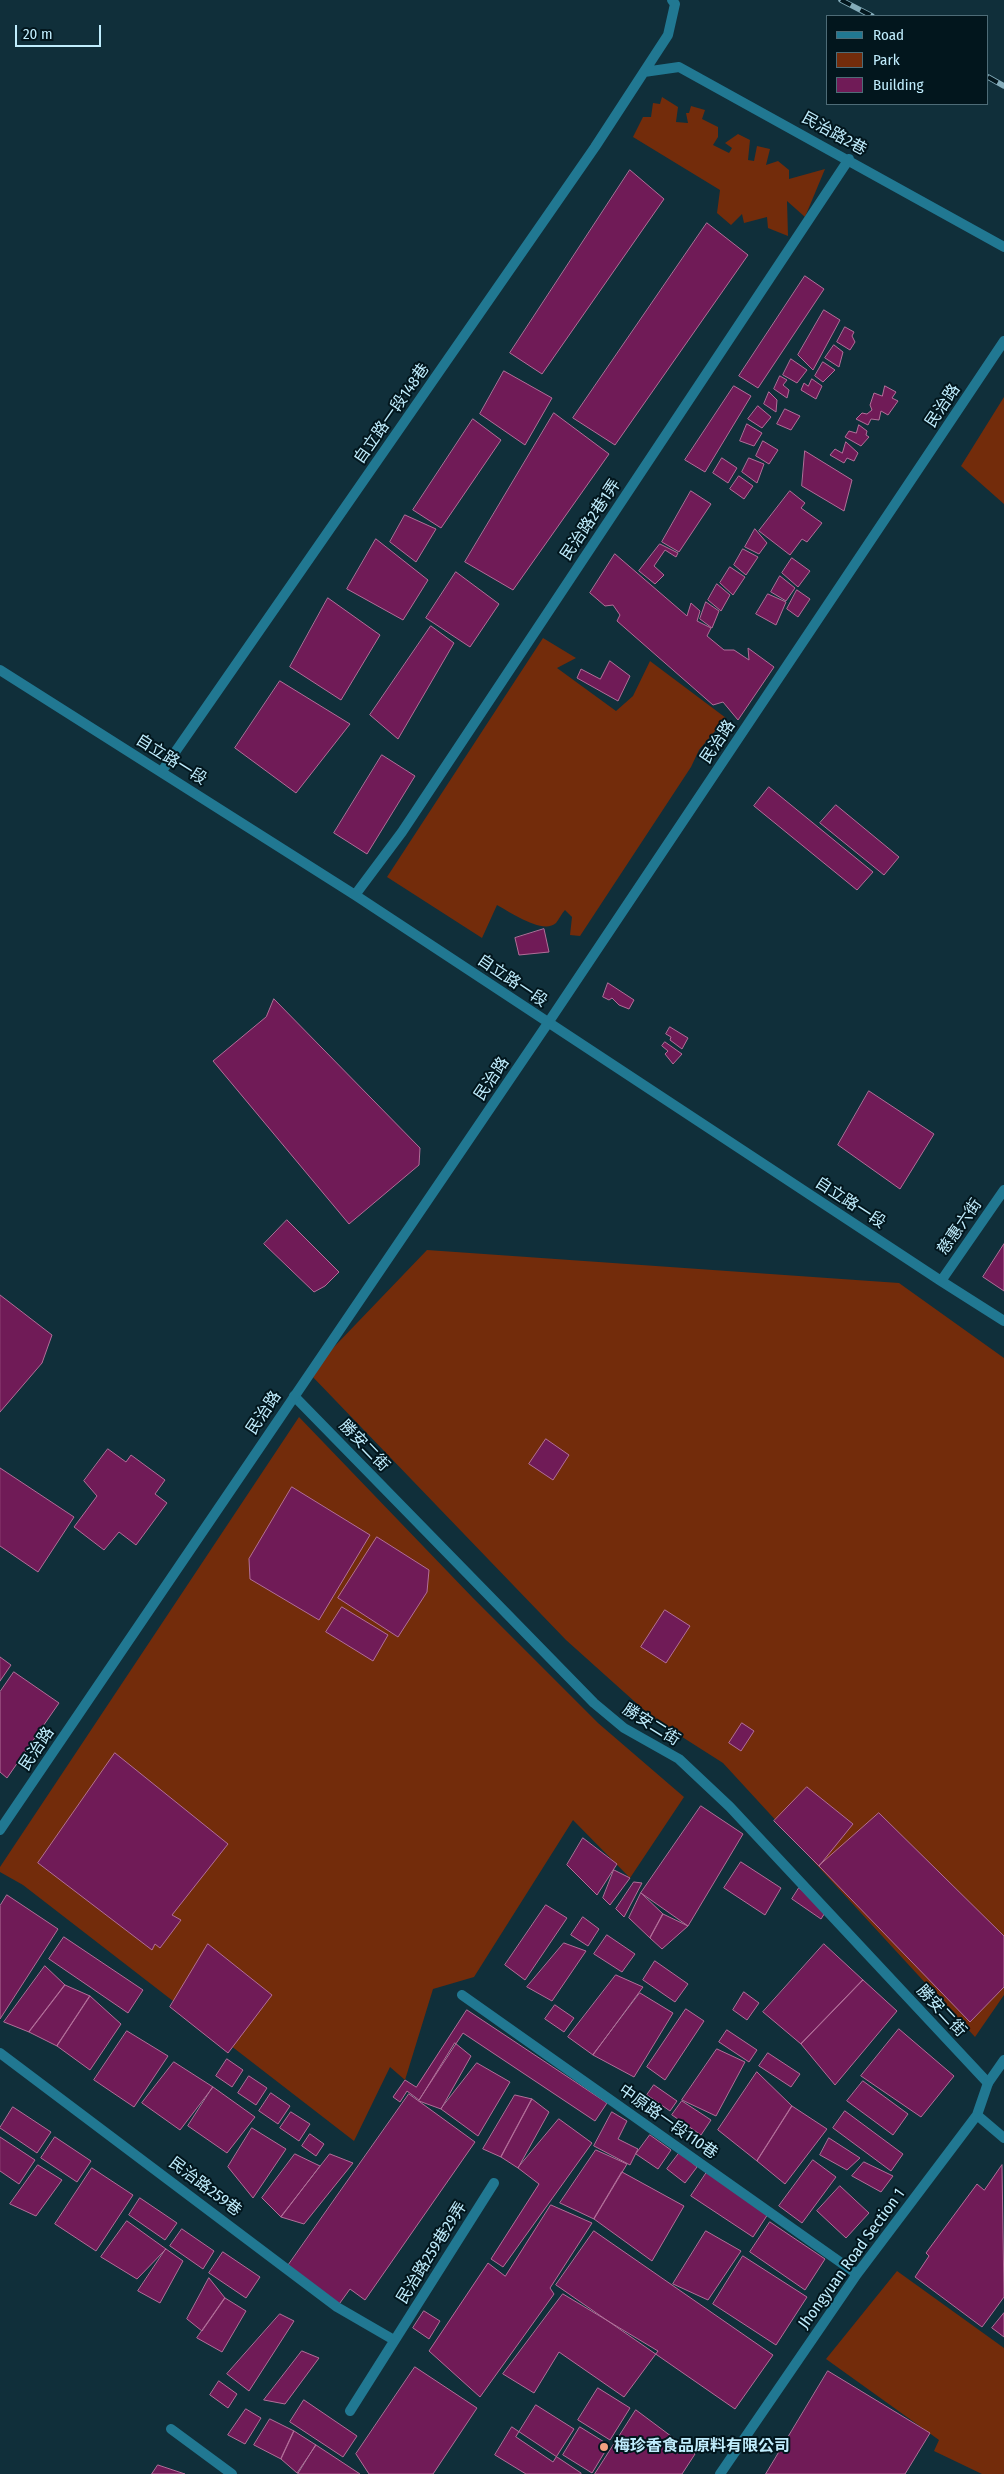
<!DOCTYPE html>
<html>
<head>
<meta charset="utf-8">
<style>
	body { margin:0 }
	#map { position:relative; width:1004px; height:2474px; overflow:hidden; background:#102f3a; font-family:"Fira Sans Condensed",sans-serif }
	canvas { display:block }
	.legend { position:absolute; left:826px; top:15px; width:162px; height:90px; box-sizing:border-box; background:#02161d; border:1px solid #4e6c77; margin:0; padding:6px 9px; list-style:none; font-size:15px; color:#c0edfd }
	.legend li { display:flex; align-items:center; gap:10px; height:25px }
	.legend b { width:25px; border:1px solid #4e6c77 }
	.scale { position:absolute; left:15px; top:25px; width:86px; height:22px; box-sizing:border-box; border:2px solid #c0edfd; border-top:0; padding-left:6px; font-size:15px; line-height:18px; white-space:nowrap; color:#c0edfd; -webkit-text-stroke:4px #02161d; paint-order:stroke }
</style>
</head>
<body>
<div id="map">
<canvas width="1004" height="2474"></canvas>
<ul class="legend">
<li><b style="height:6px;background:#217892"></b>Road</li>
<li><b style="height:14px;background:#732c0b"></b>Park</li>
<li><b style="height:14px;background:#701b57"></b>Building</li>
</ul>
<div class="scale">20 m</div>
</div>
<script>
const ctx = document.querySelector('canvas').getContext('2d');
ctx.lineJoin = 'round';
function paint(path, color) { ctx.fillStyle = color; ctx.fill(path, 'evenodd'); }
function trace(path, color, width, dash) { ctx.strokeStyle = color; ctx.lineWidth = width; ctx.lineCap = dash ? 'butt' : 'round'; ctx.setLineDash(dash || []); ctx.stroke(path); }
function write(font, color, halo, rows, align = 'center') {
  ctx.font = font + ' "Fira Sans Condensed","Noto Sans TC",sans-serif'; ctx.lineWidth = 4; ctx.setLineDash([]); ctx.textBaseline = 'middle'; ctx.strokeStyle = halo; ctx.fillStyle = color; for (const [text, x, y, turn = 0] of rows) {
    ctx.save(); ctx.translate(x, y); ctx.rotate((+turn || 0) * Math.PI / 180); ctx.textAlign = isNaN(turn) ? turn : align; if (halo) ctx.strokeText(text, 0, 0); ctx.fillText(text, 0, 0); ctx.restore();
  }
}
const green = new Path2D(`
	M662,97L678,107L676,122L688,123L686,113H689L691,106L705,110L702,119L718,127V137L713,145L729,153L732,148L725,143L738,134L750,140L748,160L754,161L757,146L770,149L766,165L778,161L789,170V179L825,169L805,217L787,201L788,236L768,228L767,217L744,223L742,214L731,225L717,213L720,190L633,137L643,117H651L653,103L660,104Z
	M1004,397V504L961,466Z
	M543,638L576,658L557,668L616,711L633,696L650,661L726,718L699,750L691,767L580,936L570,935L572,917L565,910C562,913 559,919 556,923C543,935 510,912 497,905L482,938L387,877Z
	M427,1250L899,1283L1004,1358V1995L975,2037L723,1763L654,1719L566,1640L309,1373Z
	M299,1417L473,1598L598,1723L684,1797L630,1878L573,1820L474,1977L433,1989L405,2080L390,2067L354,2141L23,1885L0,1872V1867Z
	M897,2271L1004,2348V2474H982L934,2451L939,2440L826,2359Z`);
const building = new Path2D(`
	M630,170L664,199L542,374L510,353Z
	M707,223L748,255L615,445L573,418Z
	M805,276L824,289L758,388L739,376Z
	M824,310L840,320L813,370L798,355Z
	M845,327L854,332L852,336L855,342L850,350L837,342Z
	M834,345L843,352L839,367L825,358Z
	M791,359L807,370L797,383L783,375Z
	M823,362L835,370L823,382L815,376Z
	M504,371L552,398L525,445L480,414Z
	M780,376L787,380L783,385L789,390L787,398L774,389Z
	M812,379L822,386L816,399L801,390L804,383L808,386Z
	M734,386L751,396L705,472L685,460Z
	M885,386L896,392L892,398L898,401L888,415L881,411L879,420L871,419L868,425L856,419L862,413L867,414L872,410L870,405L874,393L882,396Z
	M769,392L777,400L776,412L764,404Z
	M758,406L771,417L762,428L748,419Z
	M785,409L800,416L791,430L777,424Z
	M554,413L609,454L513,590L465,562Z
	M473,419L501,440L441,528L413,510Z
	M747,424L762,433L754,446L740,441Z
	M859,425L867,431L866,435L869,437L861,446L845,437L849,431L856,433Z
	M763,441L778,450L769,464L756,456Z
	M846,442L858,453L854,461L847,458L844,463L830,455L835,449L842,453Z
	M805,451L852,480L844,511L802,486Z
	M722,458L737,468L728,483L713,473Z
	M749,458L764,464L757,483L742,472Z
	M739,476L753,486L744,499L730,489Z
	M691,491L711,504L679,552L662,542Z
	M790,491L805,503L801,508L822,523L807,542L802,539L790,555L759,531Z
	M405,515L436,529L416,562L390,542Z
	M755,529L767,543L759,554L745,547Z
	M376,539L428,580L403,620L347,589Z
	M660,544L678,553L676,557L665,550L654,566L664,575L655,584L639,571Z
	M743,549L758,557L746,575L734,565Z
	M615,554L687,616L691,603L700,611L697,621L711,628L707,636L724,650H734L749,660L748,648L774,667L738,720L723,702L713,705L617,621L620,615L613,605L605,606L590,593Z
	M792,558L810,571L798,587L782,573Z
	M730,567L745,577L733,595L720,583Z
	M456,572L499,604L470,647L426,618Z
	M780,576L795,588L786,601L771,592Z
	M717,584L730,595L721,611L708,600Z
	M797,590L810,599L798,617L787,609Z
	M768,594L786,602L776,625L756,614Z
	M328,598L380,635L341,700L290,667Z
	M706,602L719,611L712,628L700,619Z
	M431,626L454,643L398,739L370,715Z
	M610,661L630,676L618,701L577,678L581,669L600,679Z
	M280,681L350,724L296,793L235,748Z
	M382,755L415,776L367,854L334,833Z
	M769,787L873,872L857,890L754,806Z
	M836,805L899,857L884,875L820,823Z
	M544,929L549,952L519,955L515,938Z
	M608,983L634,1000L629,1009L619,1005L612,998L609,1000L603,997Z
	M274,999L420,1148L419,1165L349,1224L213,1061L266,1017Z
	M670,1027L688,1038L682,1049L670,1040L671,1037L666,1034Z
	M665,1042L682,1054L673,1064L665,1054L668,1051L662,1046Z
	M869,1091L934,1134L900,1189L838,1145Z
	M287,1220L339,1272L325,1286L314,1292L264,1244Z
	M1004,1244V1291L983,1277Z
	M0,1295L52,1335L42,1363L0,1412Z
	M546,1439L569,1455L553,1480L529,1464Z
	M108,1449L126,1462L131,1455L165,1480L155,1494L167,1503L136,1545L119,1532L104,1550L74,1527L97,1496L84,1481Z
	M0,1468L74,1517L38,1572L0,1546Z
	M292,1487L370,1535L319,1620L250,1579L249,1559Z
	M377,1537L429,1570L427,1592L398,1637L338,1598Z
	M342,1607L388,1635L373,1661L326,1632Z
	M665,1610L690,1626L666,1663L641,1647Z
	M0,1657L11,1665L0,1681Z
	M14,1672L59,1703L7,1778L0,1772V1692Z
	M742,1723L754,1731L741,1751L729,1743Z
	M115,1753L228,1844L172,1915L181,1920L160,1948L155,1944L152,1950L38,1863Z
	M807,1787L853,1824L819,1866L774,1821Z
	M701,1806L743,1834L688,1926L641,1893Z
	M879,1813L1004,1936V1987L970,2022L819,1866Z
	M583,1838L617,1864L597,1895L567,1865Z
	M741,1862L781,1888L765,1915L724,1888Z
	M614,1870L630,1878L610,1905L603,1898Z
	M634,1882L642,1883L624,1917L616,1909Z
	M799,1888L828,1908L821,1919L792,1899Z
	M641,1893L663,1914L650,1938L629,1918Z
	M7,1895L58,1929L0,2019V1906Z
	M546,1905L567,1918L525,1980L505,1965Z
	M663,1914L688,1926L662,1949L650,1938Z
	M583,1917L599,1929L588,1946L571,1935Z
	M607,1935L635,1954L622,1972L594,1954Z
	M64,1937L143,1990L128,2013L49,1959Z
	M564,1943L586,1951L552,2001L527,1987Z
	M208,1944L272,1995L228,2053L170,2007Z
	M824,1944L863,1980L801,2044L763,2012Z
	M655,1961L688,1984L675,2002L643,1980Z
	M45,1966L65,1985L29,2032L4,2022Z
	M616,1975L643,1987L593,2055L568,2037Z
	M863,1980L897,2011L835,2085L801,2044Z
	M65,1985L90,1996L57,2046L29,2032Z
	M744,1992L759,2003L747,2020L733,2010Z
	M640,1993L673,2013L634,2077L593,2055Z
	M90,1996L121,2024L90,2070L57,2046Z
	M555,2005L574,2018L564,2032L545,2019Z
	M686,2009L704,2021L665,2080L647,2067Z
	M467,2010L607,2103L595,2121L463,2033L419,2100L407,2091L400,2102L393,2097L405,2080L416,2087Z
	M899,2029L954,2076L921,2117L861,2076Z
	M727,2030L757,2050L749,2062L719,2042Z
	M127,2031L168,2056L134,2107L94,2080Z
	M455,2043L471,2056L441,2109L419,2101Z
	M717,2049L745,2062L716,2116L682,2100Z
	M768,2053L800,2074L791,2087L759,2066Z
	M227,2059L243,2070L232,2087L216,2076Z
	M174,2062L213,2087L180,2130L142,2103Z
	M477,2063L510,2082L478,2136L441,2109Z
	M757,2072L792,2106L757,2161L718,2130Z
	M249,2076L267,2088L256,2105L238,2093Z
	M863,2081L908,2114L893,2135L847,2101Z
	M654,2085L677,2101L670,2111L647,2095Z
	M213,2087L255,2117L227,2153L188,2126Z
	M271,2093L290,2106L278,2124L259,2111Z
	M409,2094L475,2142L365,2300L350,2289L337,2307L285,2270Z
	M515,2095L532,2099L501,2157L483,2149Z
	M532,2099L549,2112L518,2168L501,2157Z
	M682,2101L711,2120L701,2135L672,2115Z
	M792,2106L827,2129L785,2184L757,2161Z
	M13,2107L51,2132L37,2153L0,2128Z
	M845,2111L903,2154L891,2171L833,2128Z
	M291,2112L310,2124L299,2141L280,2128Z
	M612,2112L627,2121L618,2139L638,2149L630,2165L594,2146Z
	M559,2119L592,2143L503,2267L491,2259L539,2184L518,2168Z
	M252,2128L286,2149L253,2198L228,2167Z
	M310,2134L324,2144L316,2156L302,2146Z
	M650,2135L671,2150L658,2169L636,2154Z
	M0,2137L35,2160L19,2184L0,2171Z
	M55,2137L91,2161L77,2182L41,2158Z
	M829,2138L860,2158L847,2170L820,2155Z
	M596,2150L627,2164L594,2219L560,2203Z
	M680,2152L697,2167L685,2183L667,2169Z
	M295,2154L320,2166L281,2217L262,2198Z
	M330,2154L353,2163L304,2224L281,2217Z
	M813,2160L836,2177L802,2223L779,2206Z
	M864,2162L893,2176L881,2192L852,2176Z
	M38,2165L62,2180L36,2216L10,2204Z
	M1002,2165L1004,2297L982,2327L915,2277L929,2256L926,2253L977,2184L984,2190Z
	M92,2168L133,2195L96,2251L55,2224Z
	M622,2172L684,2206L652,2261L594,2219Z
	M707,2172L768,2214L753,2237L691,2196Z
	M840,2186L869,2213L846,2238L817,2211Z
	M140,2198L177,2223L165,2240L129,2215Z
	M551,2205L592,2223L550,2288L554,2294L480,2397L429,2351L488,2263L505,2276Z
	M127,2221L166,2249L137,2279L101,2257Z
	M770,2222L825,2259L805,2290L750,2252Z
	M182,2229L214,2251L203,2269L170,2246Z
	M594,2231L773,2355L735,2409L556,2285Z
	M706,2231L741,2251L708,2300L673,2284Z
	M166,2249L183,2261L160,2303L138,2291Z
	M223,2252L260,2277L246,2298L209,2273Z
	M743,2256L807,2297L776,2345L713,2304Z
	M209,2278L225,2298L202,2331L187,2319Z
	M563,2294L658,2351L624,2397L559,2352L534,2393L503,2374Z
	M225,2298L246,2311L222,2352L197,2338Z
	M424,2311L440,2321L429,2339L413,2328Z
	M1004,2313V2337L992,2328Z
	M280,2314L294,2321L249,2391L227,2374Z
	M302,2351L319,2358L285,2404L264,2400Z
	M415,2367L477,2408L433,2474H369L356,2454Z
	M828,2371L930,2433L905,2474H766Z
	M219,2381L237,2394L228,2408L210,2395Z
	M598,2388L630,2408L610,2440L578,2420Z
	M304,2400L357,2436L343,2457L290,2422Z
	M536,2405L574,2429L553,2462L516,2437Z
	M246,2409L261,2418L245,2444L228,2435Z
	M636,2410L695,2454L682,2474H595Z
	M270,2419L294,2431L281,2459L254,2445Z
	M512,2427L581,2473V2474H526L495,2455Z
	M580,2427L609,2445L592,2473L563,2455Z
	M294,2431L316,2445L297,2473L281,2459Z
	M316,2445L360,2474H298Z
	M158,2465L185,2474H152Z`);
const lane = new Path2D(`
	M294,1396L594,1703L624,1728L679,1759L730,1807L988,2083`);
const street = new Path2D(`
	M644,72L679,67L1004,247
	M0,670L355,895L941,1281L1004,1321
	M162,771L595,147L668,35L675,4L672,0
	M355,895L402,832L849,159
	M941,1281L1004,1190
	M0,1830L548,1023L1004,341
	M462,1995L857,2274
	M0,2053L337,2307L394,2340
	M977,2115L1004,2138
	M350,2411L494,2183
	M171,2429L232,2474
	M720,2474L857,2274L977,2115L988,2083L1004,2060`);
const rail = new Path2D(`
	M841,0L872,16
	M988,77L1004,86`);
const markers = [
	[604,2447,5,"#f2a080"]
];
const streetNames = [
	["民治路2巷",834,134,29],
	["民治路",943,406,-56],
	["自立路一段148巷",392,414,-55],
	["民治路2巷1弄",591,520,-56],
	["民治路",718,742,-56],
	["自立路一段",171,760,32],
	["自立路一段",512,981,34],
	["民治路",492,1079,-56],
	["自立路一段",850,1203,33],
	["慈惠六街",960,1227,-55],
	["民治路",264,1413,-56],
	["勝安二街",364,1446,46],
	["勝安二街",651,1725,32],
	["民治路",37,1749,-56],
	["勝安二街",941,2011,47],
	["中原路一段110巷",668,2122,35],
	["民治路259巷",205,2187,37],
	["民治路259巷29弄",432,2253,-58],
	["Jhongyuan Road Section 1",852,2259,-54]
];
const poiNames = [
	["梅珍香食品原料有限公司",614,2447]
];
paint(green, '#732c0b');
paint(building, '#701b57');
trace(building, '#b26e99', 1);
trace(lane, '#217892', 10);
trace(street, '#217892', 10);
trace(rail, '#84acba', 5.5);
trace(rail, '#02161d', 4, [11]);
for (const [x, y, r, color] of markers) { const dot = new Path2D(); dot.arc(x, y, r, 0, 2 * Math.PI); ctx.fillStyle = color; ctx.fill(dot); trace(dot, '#02161d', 2); }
write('16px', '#c0edfd', '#02161d', streetNames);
write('bold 16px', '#c0edfd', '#02161d', poiNames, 'left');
</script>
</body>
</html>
